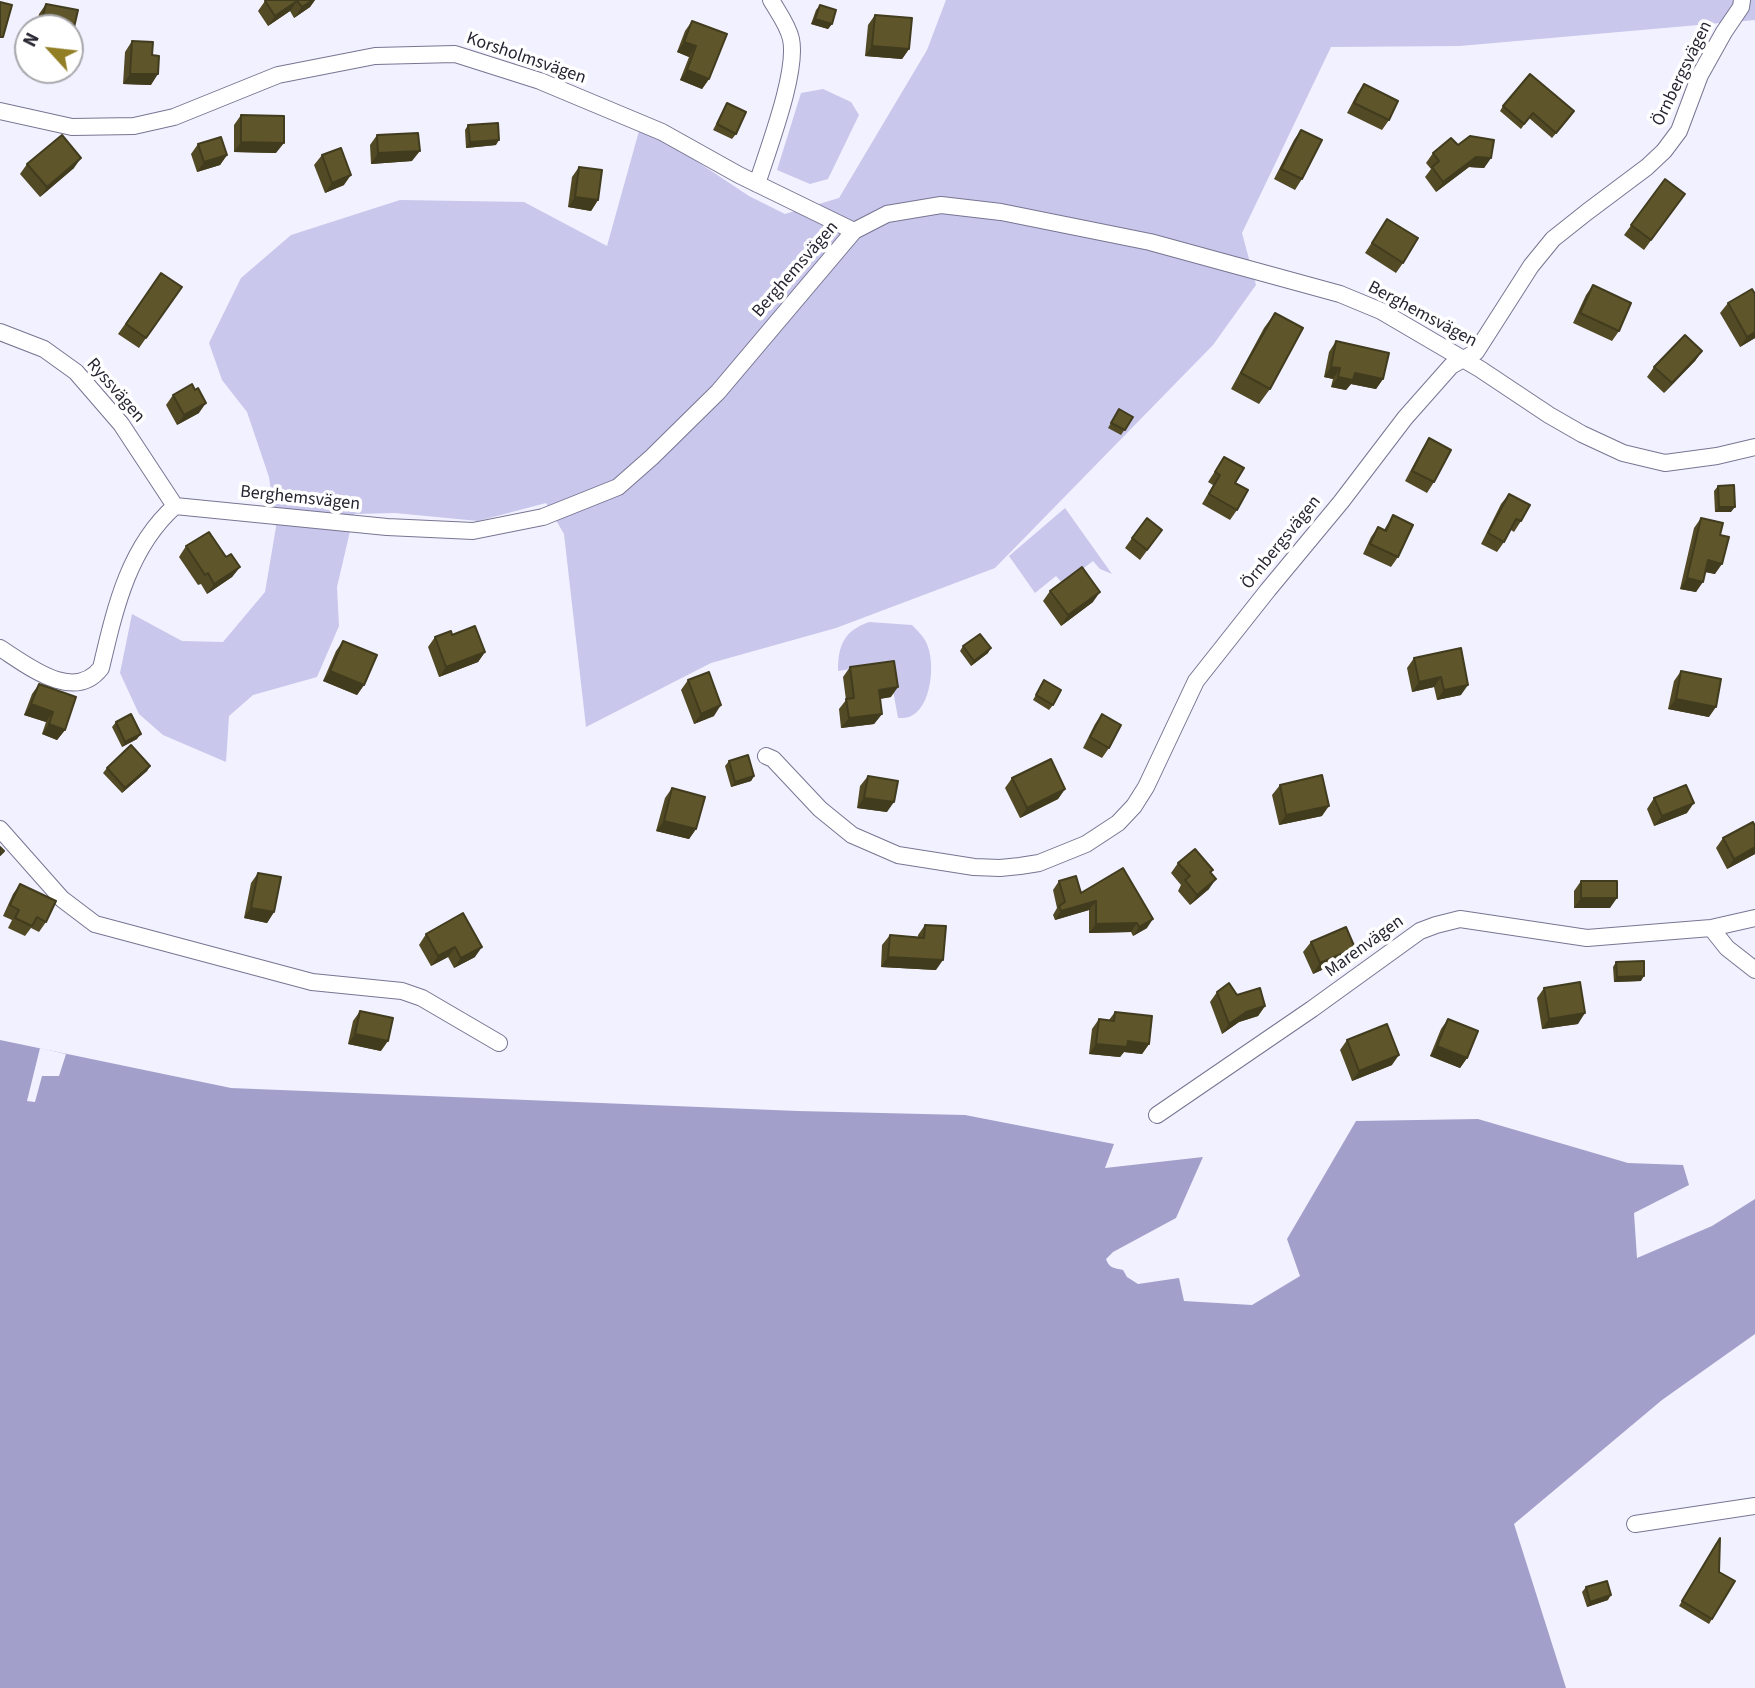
<!DOCTYPE html>
<html>
<head>
<meta charset="utf-8">
<style>
	body { margin:0 }
	#map { position:relative; width:1755px; height:1688px; overflow:hidden; background:#f2f1ff; font-family:"Source Sans 3",sans-serif }
	canvas { display:block }
	.north { position:absolute; left:14px; top:14px; width:70px; height:70px; box-sizing:border-box; background:#fff; border:2px solid #a8a8ad; border-radius:50%; rotate:297deg; font-size:19px; font-weight:700; line-height:28px; text-align:center; color:#262531 }
	.north::after { content:''; display:block; margin:auto; width:24px; height:32px; background:#917e25; clip-path:polygon(50% 0,100% 100%,50% 72%,0 100%) }
</style>
</head>
<body>
<div id="map">
<canvas width="1755" height="1688"></canvas>
<div class="north">N</div>
</div>
<script>
const ctx = document.querySelector('canvas').getContext('2d');
ctx.lineJoin = 'round';
function paint(path, color) { ctx.fillStyle = color; ctx.fill(path, 'evenodd'); }
function trace(path, color, width, dash) { ctx.strokeStyle = color; ctx.lineWidth = width; ctx.lineCap = dash ? 'butt' : 'round'; ctx.setLineDash(dash || []); ctx.stroke(path); }
function write(font, color, halo, rows, align = 'center') {
  ctx.font = font + ' "Source Sans 3",sans-serif'; ctx.lineWidth = 7; ctx.setLineDash([]); ctx.textBaseline = 'middle'; ctx.strokeStyle = halo; ctx.fillStyle = color; for (const [text, x, y, turn = 0] of rows) {
    ctx.save(); ctx.translate(x, y); ctx.rotate((+turn || 0) * Math.PI / 180); ctx.textAlign = isNaN(turn) ? turn : align; if (halo) ctx.strokeText(text, 0, 0); ctx.fillText(text, 0, 0); ctx.restore();
  }
}
const green = new Path2D(`
	M946,0H1755V20L1460,46L1331,47L1242,233L1256,285L1213,345L995,568L836,628L711,663L586,727L564,534L546,503L478,521L395,513L354,514L337,587L339,626L317,677L253,695L229,716L226,762L163,735L139,714L120,673L132,614L182,641L223,642L265,592L276,527L269,477L247,412L222,380L209,343L241,278L291,235L400,200L524,202L607,246L639,131L669,143L749,196L785,214L839,198L927,50Z
	M823,89L851,102L859,115L828,179L810,184L777,170L801,93Z
	M1065,508L1112,574L1100,569L1093,561L1063,584L1056,576L1035,593L1009,556Z
	M869,622L912,625C917,630 923,636 926,642C936,661 932,709 909,717C906,718 902,718 898,718L888,663L838,671C838,645 844,631 869,622Z`);
const water = new Path2D(`
	M0,1040L231,1088L798,1111L965,1115L1114,1144L1105,1168L1203,1157L1176,1218L1113,1252L1106,1259C1109,1268 1114,1268 1123,1270L1127,1277L1138,1284L1179,1278L1184,1301L1252,1305L1300,1276L1287,1239L1356,1121L1478,1119L1628,1163L1683,1165L1689,1185L1634,1213L1637,1258L1712,1226L1755,1199V1334L1662,1400L1514,1524L1566,1688H0Z`);
const pier = new Path2D(`
	M40,1048L66,1054L59,1076H42L35,1102L27,1101Z`);
const minor = new Path2D(`
	M0,111L72,127L134,126L174,117L278,75L375,56L455,54L540,81L662,132L739,175L854,231
	M757,184C768,149 798,72 791,39C788,25 778,12 771,0
	M0,332L44,349L76,372L121,424L175,506
	M0,648C28,666 74,703 101,668C115,609 128,548 175,506L387,527L473,531L543,517L618,487L652,457L718,392L854,231L887,214L941,205L1001,212L1150,242L1340,294L1381,311L1480,369L1549,415L1582,434L1623,453L1665,463L1717,456L1755,447
	M766,756L773,759L820,809L852,835L898,855L974,867L1000,868L1020,866L1039,863L1086,844L1118,823L1134,806L1146,787L1196,681L1268,590L1341,502L1405,418L1451,366L1476,352L1531,266L1553,239L1587,212L1647,167L1664,151L1679,131L1700,75L1724,32L1741,7L1742,0
	M0,829L62,899L95,924L312,982L402,991L422,998L499,1043
	M1711,928L1727,948L1755,970
	M1157,1115L1312,1009L1420,931L1436,925L1460,919L1587,938L1711,928L1755,918
	M1635,1524L1755,1506`);
const wall = new Path2D(`
	M315,0L310,7L294,18L290,11L268,26L258,11L265,1Z
	M46,4L70,28H36L39,14Z
	M820,5L832,24L828,29L811,24L816,10Z
	M875,15L909,49L902,59L865,56L868,25Z
	M692,21L709,79L702,89L680,80L689,57L677,52L685,31Z
	M132,41L152,55L151,85L123,84L125,52Z
	M1364,84L1389,120L1382,130L1347,113L1357,94Z
	M727,103L736,134L732,139L713,130Z
	M1503,106L1571,116L1552,138L1529,118L1521,129L1500,111Z
	M241,115L276,153L234,152V125Z
	M468,125L496,145L466,148L465,130Z
	M1301,130L1302,179L1295,190L1274,179L1294,140Z
	M377,135L412,161L371,164L370,145Z
	M198,144L227,155L220,165L197,172L191,154Z
	M1458,145L1491,158L1484,168L1469,167L1436,192L1425,177L1431,169L1426,163L1433,153Z
	M322,155L344,185L325,193L314,165Z
	M27,164L74,168L40,197L20,174Z
	M579,167L598,200L591,211L568,207L572,177Z
	M1665,179L1685,194L1644,250L1624,235Z
	M1387,219L1403,263L1396,273L1365,253Z
	M161,273L182,287L139,348L118,334Z
	M1593,285L1619,331L1612,341L1573,323L1586,295Z
	M1755,294V338L1740,347L1720,313L1728,303Z
	M1275,313L1270,389L1259,404L1231,389L1264,328Z
	M1336,341L1383,379L1376,389L1351,384L1346,390L1331,387L1333,379L1324,377L1329,352Z
	M1702,351L1695,361L1664,393L1647,377L1654,367Z
	M195,390L199,413L177,425L166,405L173,395Z
	M1119,409L1133,417L1121,435L1108,428Z
	M1429,438L1434,482L1427,493L1405,481L1422,449Z
	M1224,457L1235,483L1237,510L1230,520L1202,504L1213,485L1208,482Z
	M1718,486L1731,512H1715L1714,491Z
	M1509,494L1521,521L1514,532L1511,530L1504,542L1497,552L1481,544L1501,504Z
	M1393,515L1398,557L1391,567L1363,554L1371,537L1378,527L1384,530Z
	M1701,518L1720,535L1715,574L1705,572L1696,592L1680,589L1694,528Z
	M1132,538L1155,540L1140,560L1125,548Z
	M186,546L226,557L240,567L232,577L207,594L201,584L198,585L179,557Z
	M1050,591L1093,602L1061,626L1043,601Z
	M452,635L485,652L478,662L439,677L428,647L435,637Z
	M343,641L364,685L357,695L323,681L336,651Z
	M963,646L988,653L971,666L960,651Z
	M1461,648V695L1437,700L1434,687L1412,692L1407,668L1414,658Z
	M850,667L891,697L880,699L882,714L874,724L841,728L839,709L846,700L843,677Z
	M1681,671L1709,717L1668,709L1674,681Z
	M688,680L714,716L694,724L681,690Z
	M1044,680L1053,705L1049,710L1033,700Z
	M39,684L65,730L57,740L42,734L46,722L24,715L32,694Z
	M1102,714L1109,748L1102,758L1083,748L1095,724Z
	M116,722L137,739L122,747L112,727Z
	M729,761L754,776L751,781L731,787L725,766Z
	M150,766L147,771L122,793L103,773L107,768Z
	M868,776L887,812L857,808L860,786Z
	M1012,778L1065,789L1058,799L1020,818L1005,788Z
	M1280,785L1322,816L1279,825L1272,795Z
	M672,788L696,829L689,839L656,831L665,798Z
	M1654,798L1687,813L1654,826L1647,809Z
	M1723,838L1755,854L1727,869L1716,848Z
	M1178,863L1210,873L1209,889L1190,905L1178,891L1181,885L1171,873Z
	M258,873L274,912L267,923L244,918L251,883Z
	M1059,881L1081,893L1147,928L1133,936L1131,932L1089,933V910L1055,920L1053,915L1057,908L1053,890Z
	M1581,881L1610,908H1574V891Z
	M20,884L46,922L39,932L31,928L25,936L8,928L12,920L3,916L13,894Z
	M463,913L475,957L454,968L448,957L431,966L419,945L426,934Z
	M925,925L936,970L881,967L882,945L890,935L918,937V935Z
	M1311,942L1348,958L1313,974L1303,952Z
	M1616,962L1641,981L1614,982L1613,967Z
	M1544,988L1578,1024L1542,1029L1537,998Z
	M1217,992L1237,995L1265,1006L1258,1016L1239,1022L1222,1034L1210,1002Z
	M360,1011L381,1051L348,1044L353,1021Z
	M1115,1012L1149,1044L1142,1054L1124,1052L1120,1057L1089,1054L1092,1029L1099,1019L1109,1020Z
	M1448,1019L1467,1058L1460,1068L1430,1056L1441,1029Z
	M1347,1040L1392,1065L1352,1081L1340,1050Z
	M1716,1543L1712,1619L1709,1624L1679,1606Z
	M1586,1587L1608,1600L1587,1607L1582,1592Z`);
const shadedWall = new Path2D(`
	M313,0H315L310,7L294,18L302,7Z
	M297,1L290,11L268,26L275,16Z
	M815,19L832,24L828,29L811,24Z
	M684,42L696,46L689,57L677,52Z
	M872,46L909,49L902,59L865,56Z
	M687,70L709,79L702,89L680,80Z
	M130,74H158L151,85L123,84Z
	M499,140L496,145L466,148L470,142Z
	M241,142L284,143L276,153L234,152Z
	M420,151L412,161L371,164L378,153Z
	M227,155L220,165L197,172L204,162Z
	M1476,157L1491,158L1484,168L1469,167L1436,192L1443,182Z
	M81,158L74,168L40,197L47,187Z
	M351,175L344,185L325,193L332,183Z
	M575,197L598,200L591,211L568,207Z
	M1755,332V338L1740,347L1747,337Z
	M1702,351L1695,361L1664,393L1672,383Z
	M1331,367L1340,368L1333,379L1324,377Z
	M1355,373L1383,379L1376,389L1351,384L1346,390L1331,387L1338,377Z
	M206,403L199,413L177,425L184,415Z
	M1719,507H1735L1731,512H1715Z
	M1708,560L1722,564L1715,574L1701,571Z
	M240,567L232,577L207,594L214,584Z
	M1687,578L1703,582L1696,592L1680,589Z
	M1100,592L1093,602L1061,626L1068,615Z
	M991,648L988,653L971,666L974,661Z
	M485,652L478,662L439,677L446,667Z
	M330,671L364,685L357,695L323,681Z
	M1441,677L1434,687L1412,692L1419,682Z
	M1468,685L1461,695L1437,700L1444,690Z
	M898,687L891,697L872,700L879,690Z
	M1676,699L1716,707L1709,717L1668,709Z
	M31,704L53,712L46,722L24,715Z
	M721,705L714,716L694,724L701,714Z
	M882,714L874,724L841,728L849,718Z
	M49,724L65,730L57,740L42,734Z
	M141,734L137,739L122,747L125,742Z
	M150,766L147,771L122,793L125,788Z
	M754,776L751,781L731,787L735,782Z
	M1065,789L1058,799L1020,818L1027,808Z
	M864,798L894,802L887,812L857,808Z
	M1694,803L1687,813L1654,826L1662,816Z
	M1329,806L1322,816L1279,825L1286,815Z
	M664,821L696,829L689,839L656,831Z
	M1755,847V854L1727,869L1734,859Z
	M1216,879L1209,889L1190,905L1197,895Z
	M1581,898H1617L1610,908H1574Z
	M1096,901L1089,910L1055,920L1061,911Z
	M251,908L274,912L267,923L244,918Z
	M1153,919L1147,928L1133,936L1139,927Z
	M1137,923L1131,932L1089,933L1096,924Z
	M455,947L448,957L431,966L438,956Z
	M482,947L475,957L454,968L461,958Z
	M1355,948L1348,958L1313,974L1320,963Z
	M888,957L943,960L936,970L881,967Z
	M1644,976L1641,981L1614,982L1617,977Z
	M1265,1006L1258,1016L1239,1022L1222,1034L1229,1024L1246,1012Z
	M1585,1013L1578,1024L1542,1029L1549,1019Z
	M355,1034L388,1041L381,1051L348,1044Z
	M1128,1041L1149,1044L1142,1054L1124,1052L1120,1057L1089,1054L1096,1044Z
	M1437,1046L1467,1058L1460,1068L1430,1056Z
	M1399,1055L1392,1065L1352,1081L1359,1071Z
	M1611,1595L1608,1600L1587,1607L1590,1602Z`);
const building = new Path2D(`
	M266,0H313L302,7L297,1L275,16L265,1Z
	M0,2L12,5L3,37H0Z
	M46,4L78,10L70,45V28H40Z
	M820,5L836,10L832,24L815,19Z
	M875,15L912,18L909,49L872,46Z
	M692,21L727,34L709,79L687,70L696,46L684,42Z
	M132,41L153,42L152,55L159,56L158,74H130Z
	M1530,74L1574,111L1556,133L1533,113L1524,124L1503,106Z
	M1364,84L1398,101L1389,120L1354,103Z
	M727,103L746,112L736,134L717,124Z
	M241,115L284,116V143L241,142Z
	M498,123L499,140L470,142L468,125Z
	M1301,130L1322,140L1302,179L1281,169Z
	M418,133L420,151L378,153L377,135Z
	M62,135L81,158L47,187L27,164Z
	M1470,136L1494,140L1491,158L1476,157L1443,182L1432,167L1439,161L1433,153L1451,138L1458,145Z
	M221,137L227,155L204,162L198,144Z
	M341,148L351,175L332,183L322,155Z
	M579,167L602,170L598,200L575,197Z
	M1665,179L1685,194L1651,240L1631,225Z
	M1387,219L1418,238L1403,263L1372,243Z
	M161,273L182,287L146,338L126,324Z
	M1593,285L1631,303L1619,331L1580,313Z
	M1752,289L1755,294V332L1747,337L1728,303Z
	M1275,313L1303,328L1270,389L1241,373Z
	M1685,335L1702,351L1672,383L1654,367Z
	M1336,341L1389,353L1383,379L1355,373L1353,380L1338,377L1340,368L1331,367Z
	M192,384L195,390L198,388L206,403L184,415L173,395Z
	M1119,409L1133,417L1125,430L1111,423Z
	M1429,438L1451,450L1434,482L1412,471Z
	M1224,457L1244,468L1235,483L1248,490L1237,510L1209,494L1220,475L1215,472Z
	M1734,485L1735,507H1719L1718,486Z
	M1509,494L1530,505L1521,521L1516,519L1504,542L1488,533Z
	M1393,515L1413,525L1398,557L1370,544L1378,527L1386,531Z
	M1147,518L1162,530L1147,550L1132,538Z
	M1701,518L1723,523L1720,535L1729,537L1722,564L1708,560L1703,582L1687,578Z
	M209,532L226,557L231,554L240,567L214,584L208,573L205,575L186,546Z
	M1082,567L1100,592L1068,615L1050,591Z
	M475,626L485,652L446,667L435,637L451,631L452,635Z
	M980,634L991,648L974,661L963,646Z
	M343,641L377,655L364,685L330,671Z
	M1461,648L1468,685L1444,690L1441,677L1419,682L1414,658Z
	M894,661L898,687L879,690L882,714L849,718L846,699L854,698L850,667Z
	M1681,671L1721,679L1716,707L1676,699Z
	M709,672L721,705L701,714L688,680Z
	M1044,680L1061,690L1053,705L1036,695Z
	M39,684L76,697L65,730L49,724L53,712L31,704Z
	M131,714L141,734L125,742L116,722Z
	M1102,714L1121,725L1109,748L1090,737Z
	M131,745L150,766L125,788L107,768Z
	M748,755L754,776L735,782L729,761Z
	M1051,759L1065,789L1027,808L1012,778Z
	M1322,775L1329,806L1286,815L1280,785Z
	M868,776L898,781L894,802L864,798Z
	M1686,785L1694,803L1662,816L1654,798Z
	M672,788L705,797L696,829L664,821Z
	M1753,822L1755,826V847L1734,859L1723,838Z
	M0,847L4,851L0,855Z
	M1195,849L1213,870L1210,872L1216,879L1197,895L1185,880L1190,876L1178,863Z
	M1123,868L1153,919L1139,927L1137,923L1096,924V901L1061,911L1059,906L1065,902L1059,881L1076,876L1081,893Z
	M258,873L281,877L274,912L251,908Z
	M1581,881H1617V898H1581Z
	M20,884L56,901L46,922L37,917L32,926L15,918L19,910L10,905Z
	M463,913L482,947L461,958L455,947L438,956L426,934Z
	M925,925L946,926L943,960L888,957L890,935L924,938Z
	M1346,927L1355,948L1320,963L1311,942Z
	M1644,961V976L1617,977L1616,962Z
	M1580,982L1585,1013L1549,1019L1544,988Z
	M1229,983L1237,995L1260,988L1265,1006L1246,1012L1229,1024L1217,992Z
	M360,1011L393,1018L388,1041L355,1034Z
	M1115,1012L1152,1016L1149,1044L1128,1041L1127,1047L1096,1044L1099,1019L1114,1021Z
	M1448,1019L1478,1031L1467,1058L1437,1046Z
	M1387,1024L1399,1055L1359,1071L1347,1040Z
	M1720,1538L1719,1572L1735,1581L1712,1619L1682,1601Z
	M1607,1581L1611,1595L1590,1602L1586,1587Z`);
const streetNames = [
	["Korsholmsvägen",526,59,19],
	["Örnbergsvägen",1683,74,-64],
	["Berghemsvägen",796,270,-49],
	["Berghemsvägen",1422,315,28],
	["Ryssvägen",115,391,49],
	["Berghemsvägen",300,499,6],
	["Örnbergsvägen",1282,543,-51],
	["Marenvägen",1365,947,-36]
];
paint(green, '#c9c7eb');
paint(water, '#a2a0ca');
paint(pier, '#f2f1ff');
trace(minor, '#777592', 18);
trace(minor, '#fff', 16);
paint(wall, '#524925');
paint(shadedWall, '#423c1e');
paint(building, '#5f552b');
trace(building, '#423c1e', 2);
write('18px', '#262531', '#fff', streetNames);
</script>
</body>
</html>
